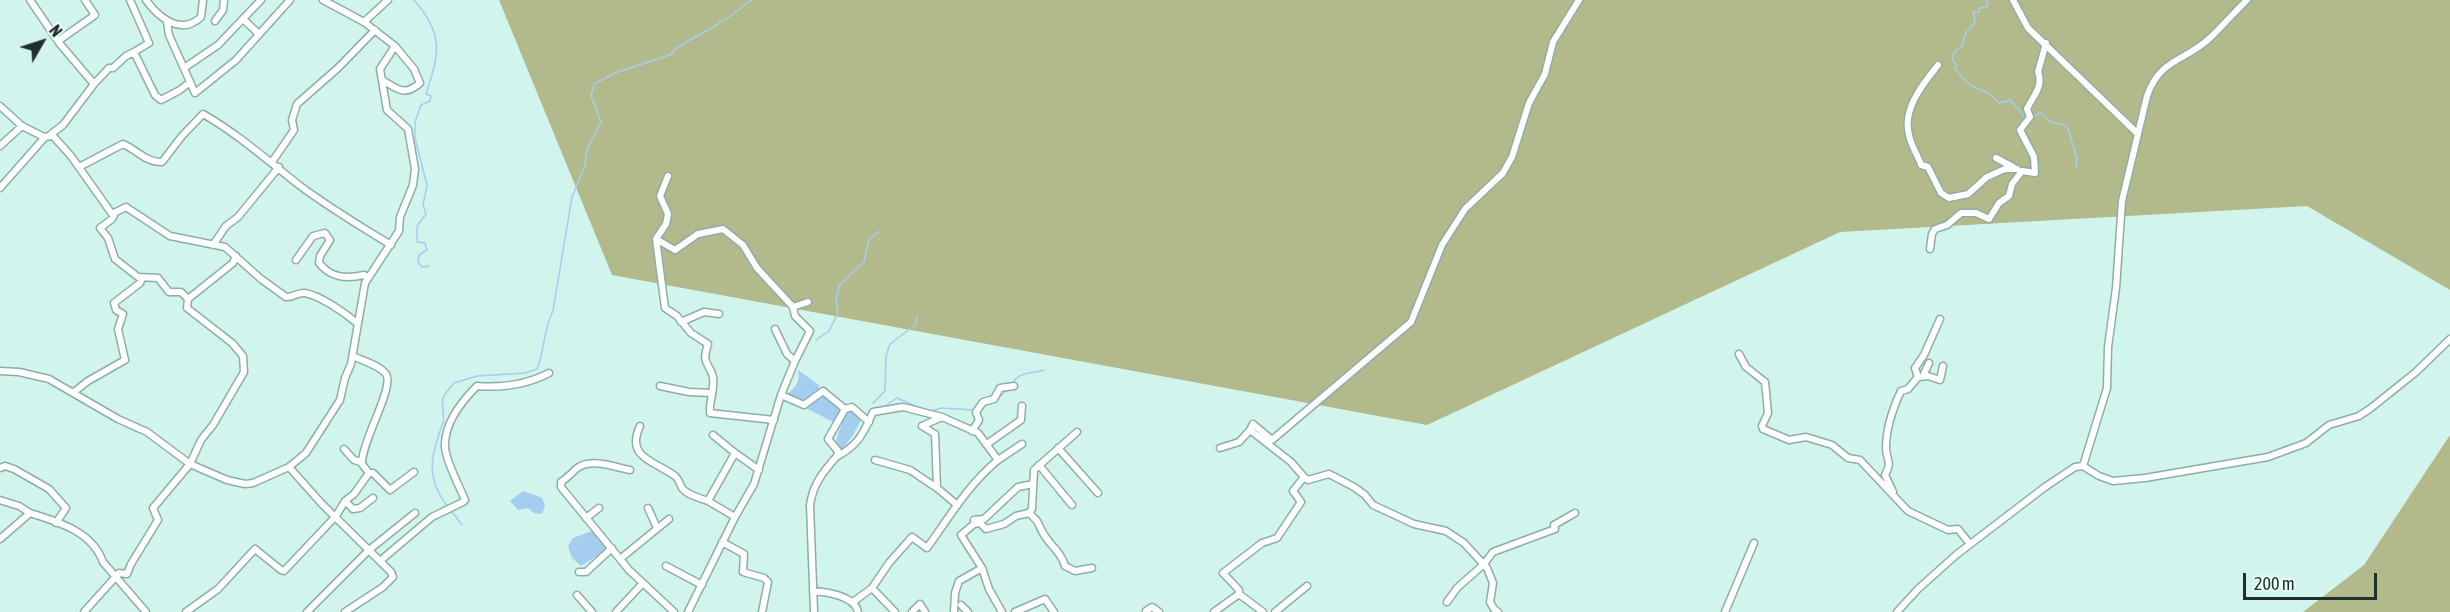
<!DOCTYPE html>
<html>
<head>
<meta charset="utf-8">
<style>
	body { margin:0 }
	#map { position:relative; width:2450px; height:612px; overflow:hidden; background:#d1f4ec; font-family:"Asap Condensed",sans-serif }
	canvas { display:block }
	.north { position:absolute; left:12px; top:12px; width:60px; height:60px; -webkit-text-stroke:4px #e9fef9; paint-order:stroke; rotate:51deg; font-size:16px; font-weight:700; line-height:24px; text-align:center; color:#212f2b }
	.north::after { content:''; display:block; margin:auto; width:21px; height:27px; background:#212f2b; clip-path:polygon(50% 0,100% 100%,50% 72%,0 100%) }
	.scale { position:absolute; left:2243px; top:573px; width:134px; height:27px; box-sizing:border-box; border:3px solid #212f2b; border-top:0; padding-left:8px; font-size:18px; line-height:21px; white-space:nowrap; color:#212f2b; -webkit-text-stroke:4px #e9fef9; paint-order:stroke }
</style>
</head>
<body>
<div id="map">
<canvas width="2450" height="612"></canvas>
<div class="north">N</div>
<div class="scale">200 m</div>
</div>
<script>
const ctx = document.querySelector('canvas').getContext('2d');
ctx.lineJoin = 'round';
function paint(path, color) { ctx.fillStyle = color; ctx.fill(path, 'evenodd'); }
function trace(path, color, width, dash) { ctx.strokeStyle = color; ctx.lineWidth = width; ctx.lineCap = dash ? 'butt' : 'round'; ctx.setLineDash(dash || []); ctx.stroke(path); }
const forest = new Path2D(`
	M499,0H2450V290L2307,206L1840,232L1427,425L612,275Z
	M2450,435V612H2303L2364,565Z`);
const water = new Path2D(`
	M798,370L819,385V389L804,403L787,394C797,387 800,381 798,370Z
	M823,393L836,404L840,414L835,423L806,408Z
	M852,411L861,420L853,435L841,451L835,443L845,415L847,412Z
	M523,491L542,498L545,506L542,514L534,513L528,508L518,510L510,501Z
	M592,531L606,546V550L581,566L572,558L568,546L573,538Z`);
const stream = new Path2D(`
	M414,0C445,35 439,54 426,94L431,96L430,101L421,105L415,122V138L427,185L423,205L426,214L417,226V242L425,243L427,250L419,255L418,262L422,267L429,266
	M1987,0V7L1979,8V12H1973L1975,22L1965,34L1962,46L1955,51L1952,59L1956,64L1955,69L1970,85L1990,94L1999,103L2010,100L2026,118
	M2029,121L2039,113L2043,114L2050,122L2064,125L2068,128L2077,159L2076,168
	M816,340L829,331L838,313L836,298L840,284L864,262L869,239L880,231
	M1012,384C1019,371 1031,374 1044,370
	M999,397L1007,390
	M873,403L885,391L886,356L890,344L916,324L917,316
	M882,408L897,398L920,408
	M981,408L990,403
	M932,411L941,408L974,410
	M956,420L968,425
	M447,506C424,475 432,455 443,422C445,414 441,405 443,398C445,393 451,387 454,383L477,376L525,373L537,369C545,350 543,329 553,311L572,197L585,166L587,149L601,122L591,96L594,84L615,73L670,55L676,48L717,25L720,21H723L752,0
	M450,509L462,525`);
const minor = new Path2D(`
	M30,0L60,44L94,84L63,125L50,135
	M130,0L149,43L134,52L155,95L161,100L180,90L190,82
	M146,0C159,18 181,36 201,17L203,0
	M2013,0L2028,28L2138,134
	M243,19L259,34
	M215,21L223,10L224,0
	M167,22L169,35L195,93L236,60L290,0
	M364,22L388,0
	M58,41L95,15L85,0
	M1938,65C1923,84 1902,109 1909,135C1911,146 1918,155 1921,165L1928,167L1941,193L1949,198L1968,194L1987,177L2005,169H2017
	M184,68L218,45L261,0
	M382,80C398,89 404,97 420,83L414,69L395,46
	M94,84L109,68H113L126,56L134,52
	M0,106L22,126
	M0,146L22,126L44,137L53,136L71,156L112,214L126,207L170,236L225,247L261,279L286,297C293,298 297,292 305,293C321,296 345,313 357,323
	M1996,158L2013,167
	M272,162L294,130L292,120L297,104L338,68L375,30
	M79,167L123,144C137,150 147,163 162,162L182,136L203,114C238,134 267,160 299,185C328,207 360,226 391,245
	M668,176L660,196L668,214L666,224L656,239L665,308L677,316L691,333L708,344C701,366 709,361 713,377C715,389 709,401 710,413L774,420
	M0,188L45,137
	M114,215L112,219L100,228L108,238L115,259L138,277L158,278L169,292H181L188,299L233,263L236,256
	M656,239L675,250L698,234L723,229L743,245L757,268L793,307
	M213,245L226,226L238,217L279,167
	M1930,249L1932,234L1935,229L1947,225L1961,213H1976L1989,219L1999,203L2009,196L2012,184L2022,171L2035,173L2034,157L2020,130L2030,117L2027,109C2032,97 2044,87 2038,72L2046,43
	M296,260L313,236L325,233L330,240L320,256L319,263C331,278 346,279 364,275L367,277
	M681,322L704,312L719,314
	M775,329L787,354L795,361L781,395
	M1739,354L1746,367L1765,382L1768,413L1762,426L1763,429L1789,440L1806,437L1832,445L1848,458L1860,460L1908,511L1948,530L1958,529L1970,544
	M795,361L810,331L795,316L793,307L808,302
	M0,371L19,372L49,379L118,419L147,432L190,464L227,480L245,484L253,483L289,467L306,453L340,400L345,378L351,364L365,283L399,231L400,217L413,185L415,169L408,129L387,110L380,69L395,46L364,22L323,0
	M1923,376L1929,363
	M1918,377L1915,368L1924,355L1940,319
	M660,386L689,392L712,393
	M74,392L88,381L125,360L118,329L123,314L116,310L114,303L140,283L142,278
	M845,409L852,407L869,422
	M1253,424L1272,440L1411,322L1442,245L1465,209L1503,173L1512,157L1529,103L1545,74L1553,42L1579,0
	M1253,424L1250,430L1291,462L1304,477
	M640,426C625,458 655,461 675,476C680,480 679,483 682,488C687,495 700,498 708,501
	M972,431L979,420L976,412L983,402L994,399L1000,388L1014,386
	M713,435L735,453
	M987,444L1021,420L1022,406
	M1058,448L1098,493
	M1220,448L1239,442L1250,430
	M344,449L354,460L361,462
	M838,456C859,444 863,434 873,412L903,407L942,417
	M875,460L910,470L937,488L956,504
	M998,460L1022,444
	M1039,465L1072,505
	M2083,466L2107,388L2108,347L2116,288L2122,201L2147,96C2160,58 2185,62 2211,37C2223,25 2235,12 2247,0
	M289,467L322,504L391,572L393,577L383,587L345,612
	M0,468L5,466L14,469L49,489L66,508L56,523
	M630,470C614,467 590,457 576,469C572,473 567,478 561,482V487L629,570L674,612
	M369,473H373L390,490L414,472
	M1893,492L1885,475C1893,460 1886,461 1886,448C1886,429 1893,408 1901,391L1908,389L1918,377L1928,376L1940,380L1943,366
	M0,500L19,506L30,513
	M345,501L353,509L360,508L373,498
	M648,508L657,528
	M1029,513C1040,523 1037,522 1043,533C1050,546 1061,551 1065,566L1075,571L1092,568
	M735,517L708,501L735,453L759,470
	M586,518L599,508
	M974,520L984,519L1018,487L1033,484
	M0,539L30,513C58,522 92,531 103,562L146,612
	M722,542L744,554L743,572L764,578L768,582L762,612
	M620,559L669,519
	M380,561L432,517L463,502L465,500C459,485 446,462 445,447C444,424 462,401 477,386C503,388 526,385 549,373
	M666,566L702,585
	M982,568L989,589L1002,612
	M579,572H586L612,548
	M872,588L895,612
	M813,591C827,592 855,596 858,612
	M1239,594L1263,612
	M577,595L592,612
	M853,602L872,588L889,563L912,537L927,548C950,516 968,485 998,460L978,433L942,417L922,426L935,434L937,488
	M1447,602L1457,588L1484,564L1493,552L1555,529L1554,525L1575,513
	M961,605L968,612
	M1146,611L1152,607L1159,612
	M84,612L119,573L127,574L131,564L158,520L153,508L190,464L201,440L213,425L244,372L243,356L232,343L187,308L188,299
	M186,612L218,589L255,549L281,570L284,571L336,516L345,501L354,494L369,473L362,464C361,442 395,387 386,374C379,365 363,361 353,356
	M307,612L369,550L415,513
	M616,612L642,584
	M688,612L735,517L754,484L781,395L804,405L823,391L845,409L828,439L838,451L837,456C823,472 813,484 810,505L814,612
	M912,612L920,604L925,612
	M954,612L955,593L959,581L982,568L961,535L974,524L980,523L986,529L1004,524L1016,516L1029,513L1032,509L1034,470L1077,432
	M1015,612L1045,599L1054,612
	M1214,612L1239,594V590L1223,573L1262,543L1277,538L1301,502L1293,491L1304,477L1308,480L1329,474L1354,487L1365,495L1373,505L1414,524L1446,531L1464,543L1487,568L1493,583L1490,602L1494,609L1498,612
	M1275,612L1307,586
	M1725,612L1754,543
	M1897,612L1918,589L1956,555L2045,487L2075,467L2083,466L2099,476L2113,481L2145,478L2268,457L2306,443L2329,425L2359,416L2371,408L2416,372L2450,339`);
paint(forest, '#b2ba8b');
paint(water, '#a4cdef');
trace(stream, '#a4cdef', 1.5);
trace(minor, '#8caea6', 9);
trace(minor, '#fff', 6);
</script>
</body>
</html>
